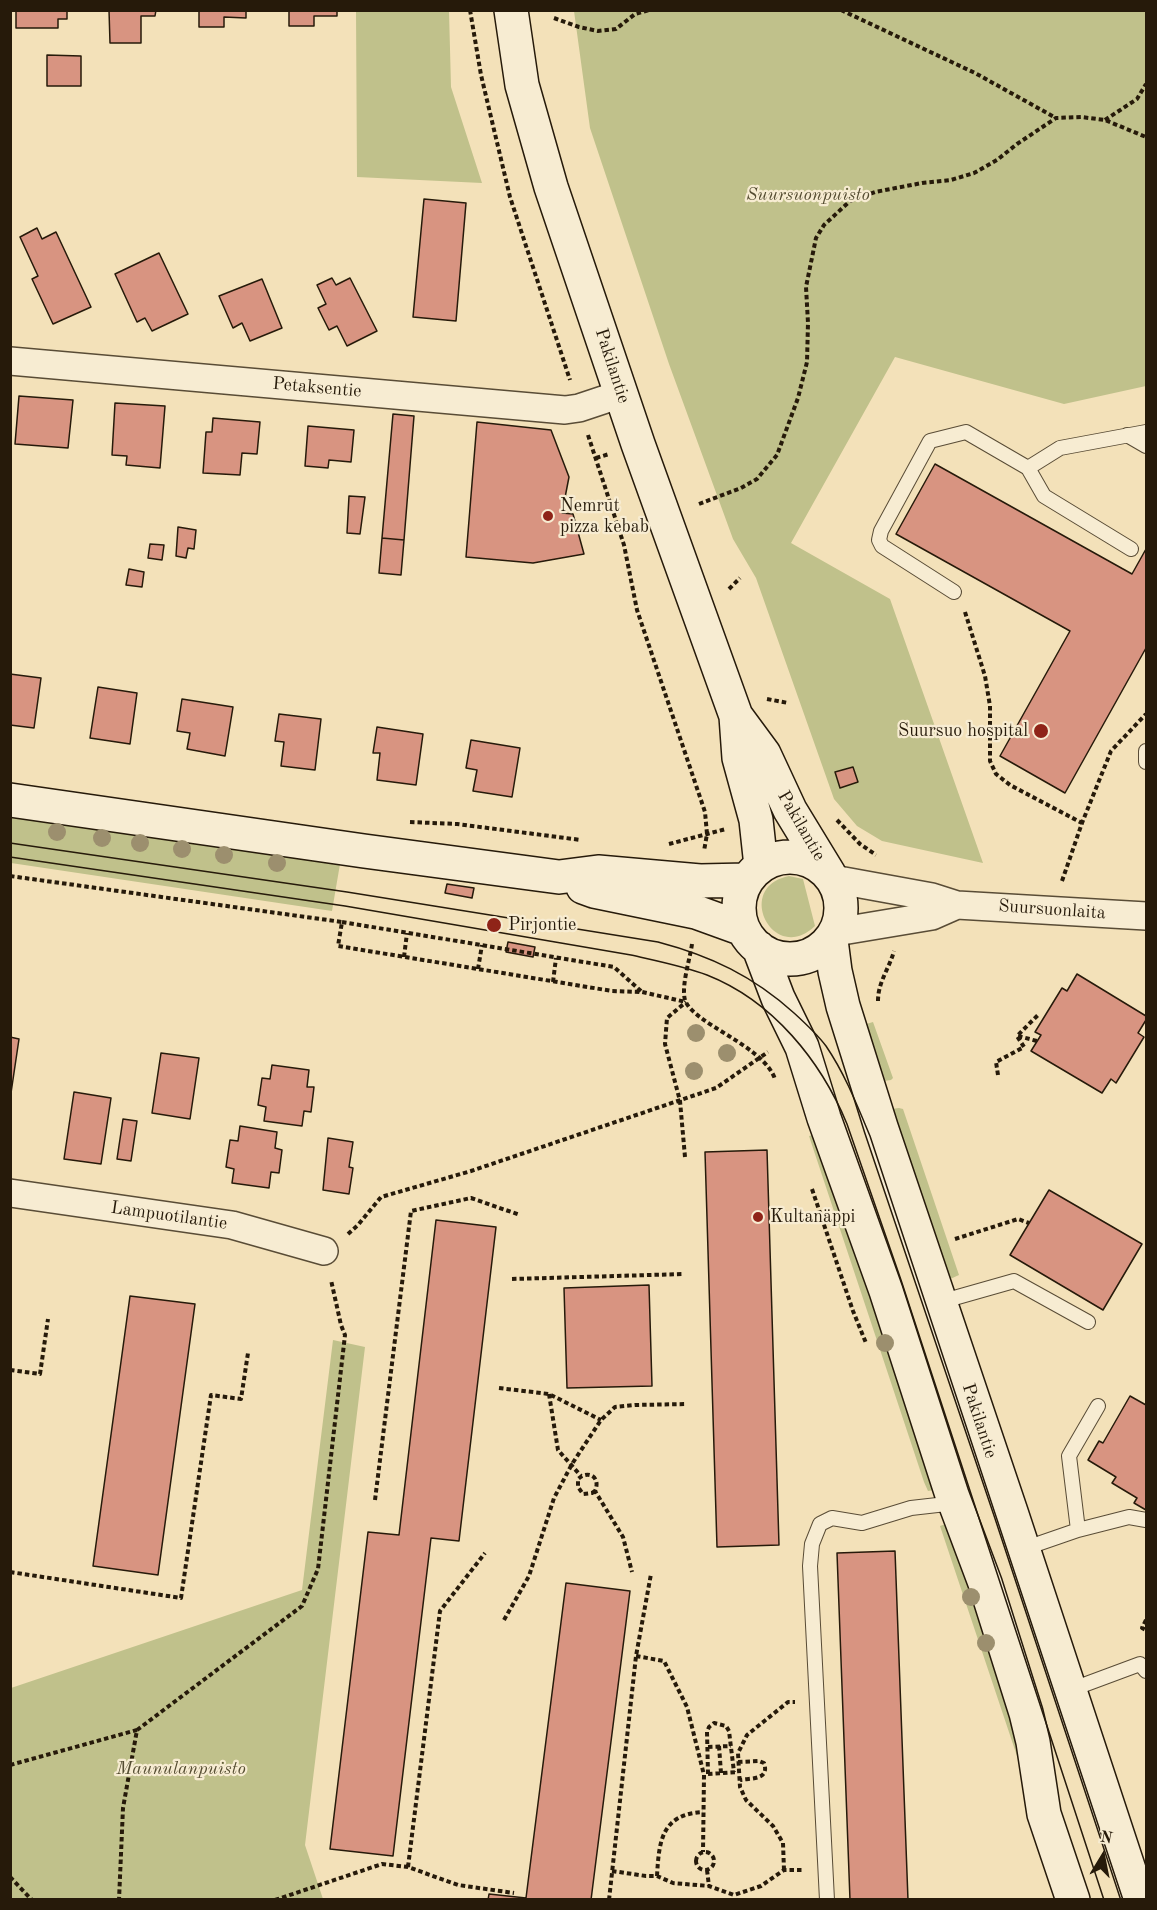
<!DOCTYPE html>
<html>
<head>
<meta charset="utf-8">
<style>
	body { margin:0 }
	#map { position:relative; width:1157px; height:1910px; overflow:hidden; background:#f3e1b9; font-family:"Old Standard TT",serif }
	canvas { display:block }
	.frame { position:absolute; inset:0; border:12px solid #261a0a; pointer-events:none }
	.north { position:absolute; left:1073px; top:1826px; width:60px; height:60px; -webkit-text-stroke:4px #f7ecd2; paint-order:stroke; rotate:10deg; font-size:16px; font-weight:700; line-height:24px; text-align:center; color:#261a0a }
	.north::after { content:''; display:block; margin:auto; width:21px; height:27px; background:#261a0a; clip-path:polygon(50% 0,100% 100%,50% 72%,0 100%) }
</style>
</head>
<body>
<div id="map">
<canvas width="1157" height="1910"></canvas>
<div class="frame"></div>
<div class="north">N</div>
</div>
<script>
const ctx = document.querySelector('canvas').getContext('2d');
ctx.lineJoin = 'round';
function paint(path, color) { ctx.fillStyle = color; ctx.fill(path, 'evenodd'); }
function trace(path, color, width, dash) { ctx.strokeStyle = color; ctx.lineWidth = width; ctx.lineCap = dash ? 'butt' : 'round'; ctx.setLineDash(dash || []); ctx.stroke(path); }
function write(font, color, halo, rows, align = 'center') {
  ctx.font = font + ' "Old Standard TT",serif'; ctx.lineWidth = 4.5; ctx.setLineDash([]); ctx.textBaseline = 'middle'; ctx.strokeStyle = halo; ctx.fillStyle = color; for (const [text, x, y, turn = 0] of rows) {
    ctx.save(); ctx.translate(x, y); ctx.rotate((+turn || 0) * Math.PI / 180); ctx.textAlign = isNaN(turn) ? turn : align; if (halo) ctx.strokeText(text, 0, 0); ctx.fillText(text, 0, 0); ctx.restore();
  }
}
const green = new Path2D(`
	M356,11H449L451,87L482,183L357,177Z
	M574,11H1146V386L1064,404L895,357L791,543L890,599L983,863L882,841L857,826L834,799L756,578L733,539L669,364L590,128Z
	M10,816L340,864L332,911L11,863Z
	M789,876L803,879L815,926C774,966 733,887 789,876Z
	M873,1022L893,1078L891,1080L884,1081L863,1025Z
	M899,1108L903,1109L959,1275L948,1280L891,1109Z
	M820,1133L940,1489L928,1491L924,1482L809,1136Z
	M333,1340L365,1347L305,1845L323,1899H11V1688L302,1590Z
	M951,1522L1020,1728L1021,1768L940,1526Z`);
const building = new Path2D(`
	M16,10H67V19H58V28H16Z
	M109,10H156L155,16H141V43H110Z
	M199,10H246V18L224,17V27H199Z
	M289,10H337V16H314V26H289Z
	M47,55L81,56V86H47Z
	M424,199L466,203L456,321L413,317Z
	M37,228L42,239L56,232L91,307L53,324L32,279L38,276L20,237Z
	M159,253L188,314L152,331L145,318L137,322L115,274Z
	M332,278L336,285L350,278L377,331L347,346L337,326L329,330L318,308L326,304L317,285Z
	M262,279L282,328L250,341L242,323L233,328L219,296Z
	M19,396L73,400L68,448L15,444Z
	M115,403L165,406L160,468L126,465L127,456L112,455Z
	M393,414L414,416L404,540L382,538Z
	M213,418L260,422L257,454L242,453L240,475L203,473L206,432H212Z
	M477,422L551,430L569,477L562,513L573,514L584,554L533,563L466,557Z
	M308,426L354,430L351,462L329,460L328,468L305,466Z
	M935,464L1132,574L1146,549V648L1065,793L1000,756L1070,631L896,534Z
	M349,496L365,497L360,534L347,533Z
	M178,527L196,530L194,549L188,548L186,558L176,556Z
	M382,538L404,540L401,575L379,573Z
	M150,544L164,545L162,560L148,558Z
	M129,569L144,572L142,587L126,585Z
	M10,674L41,678L34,728L10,725Z
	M98,687L137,693L130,744L90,738Z
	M182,699L233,707L225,756L187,749L190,733L177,731Z
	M279,714L321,719L315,770L281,766L284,742L275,741Z
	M377,727L423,734L416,785L377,780L380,753H373Z
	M471,740L520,748L512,797L473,791L477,770L466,768Z
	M853,767L858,782L840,788L835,772Z
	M447,884L474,888L472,898L445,893Z
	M508,942L535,947L533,957L506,952Z
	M1077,974L1146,1016V1020L1138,1033L1144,1037L1116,1083L1111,1079L1102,1093L1031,1051L1041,1035L1035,1032L1062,988L1067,991Z
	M10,1037L19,1039L11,1093H10Z
	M161,1053L199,1058L190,1119L152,1113Z
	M272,1065L309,1070L307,1087H314L311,1112L304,1111L302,1126L264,1121L266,1107L258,1105L262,1078L270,1079Z
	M74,1092L111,1098L101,1164L64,1159Z
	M123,1119L137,1121L131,1161L117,1159Z
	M240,1126L277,1132L275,1148L282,1150L279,1173L271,1172L269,1188L232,1183L234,1169L226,1167L230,1140L238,1141Z
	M328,1138L353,1142L349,1167L353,1168L349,1194L323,1190Z
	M767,1150L779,1545L717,1547L705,1152Z
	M1049,1190L1142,1244L1103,1310L1010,1255Z
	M436,1220L496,1227L459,1541L431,1538L393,1856L330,1849L368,1532L399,1535Z
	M649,1285L652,1386L567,1388L564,1288Z
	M130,1296L195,1304L158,1575L93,1566Z
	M1130,1396L1146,1405V1510L1134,1503L1137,1498L1112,1483L1116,1477L1088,1460L1099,1441L1103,1443Z
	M895,1551L908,1900H850L837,1553Z
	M566,1583L630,1591L591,1900H488L489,1894L526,1898Z`);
const path = new Path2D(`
	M470,10L481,75L510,197L570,380
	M841,10L975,73L1056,118
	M554,18L579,27L598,31L616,29L635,14L649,10
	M1105,120L1137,99L1146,84
	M588,435L624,545L637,610L705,812L707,834L704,851
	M596,458L609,454
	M699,504L741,488L757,479L777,455L798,398L807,362L808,323L806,287L816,238L824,225L850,201L875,192L922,183L951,180L974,173L997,160L1017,144L1056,118L1081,117L1105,120L1146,137
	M729,589L740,578
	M965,612L985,676L990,706V761L996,774L1010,785L1082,823
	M767,699L788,703
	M837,820L860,844L876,855
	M410,822L457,824L581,840
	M669,844L726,829
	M10,876L342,922L338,946L612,991L642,992L686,1002
	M1062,881L1082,823L1111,751L1146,714
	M342,922L614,967L641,991
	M692,944C690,959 681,986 685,1000C693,1024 763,1045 775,1079
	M404,957L407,933
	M478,969L482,945
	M553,982L556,958
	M878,1001C878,982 889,969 894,951
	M1018,1036L1037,1041
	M998,1075L996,1062L1024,1047L1017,1036L1038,1015
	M685,1157L680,1101L665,1044L667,1018L686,1002
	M812,1189L853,1311L866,1343
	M348,1234L358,1225L381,1197L471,1171L716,1088L768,1052
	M955,1239L1018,1219L1029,1223
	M512,1279L684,1274
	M10,1370L40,1374L48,1319
	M499,1388L549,1394L601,1420
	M549,1394L558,1450L581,1476
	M595,1491L592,1493L583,1494L578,1487V1479C589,1469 601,1478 595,1491L623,1537L632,1572
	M375,1500L411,1211L471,1198L520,1215
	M10,1572L181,1598L211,1395L241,1399L248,1353
	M504,1620L529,1576L554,1498L572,1464L601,1420L615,1407L635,1405L687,1404
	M1146,1620L1142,1628L1146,1630
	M636,1656L664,1661L687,1707L704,1775L703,1852
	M137,1730L302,1606L318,1569L345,1335L341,1325L331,1280
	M719,1746L721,1773
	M708,1747L731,1746
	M738,1762L759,1761L764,1763C770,1780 751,1778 740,1780
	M10,1765L137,1730L123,1808L119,1900
	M708,1774L707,1732L709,1727L714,1723L726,1726L729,1731L734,1772
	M708,1774L737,1772
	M696 1861a9 9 0 1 1 18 0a9 9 0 1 1-18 0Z
	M408,1867L440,1611L485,1553
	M707,1870L709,1886
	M784,1870L783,1843L773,1826L746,1800L740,1787L738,1753L747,1735L788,1702H795
	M612,1871L646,1876H657L673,1883L709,1886L734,1895L761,1886L784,1870H802
	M657,1876C659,1842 661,1814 703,1812
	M10,1877L32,1900
	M275,1900L382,1864L408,1867L458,1885L514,1893
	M609,1900L636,1656L651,1574`);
const service = new Path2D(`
	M1127,435L1146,446
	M1028,468L1060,448L1146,432
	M954,592L882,546L879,540L881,531L930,441L966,432L1028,468L1044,496L1131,549
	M1146,751V762
	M940,1302L1014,1281L1088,1322
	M1078,1530L1069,1456L1098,1406
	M1023,1549L1078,1530L1129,1517L1146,1520
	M1070,1690L1140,1664L1146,1671
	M827,1900L810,1566L812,1544L820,1524L832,1518L862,1523L911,1508L955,1503`);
const minor = new Path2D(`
	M10,361L565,410L579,408L621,394
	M833,879L932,897L957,905L1146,916
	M836,932L932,916L957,905
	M10,1193L232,1225L324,1251`);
const secondary = new Path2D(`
	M511,10L522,85L551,187L638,444L736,716L739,758L756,820L761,866
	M736,716L764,754L790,810L829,874
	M10,800L364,851L559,877L598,872L700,881L747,880
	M739 908a51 51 0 1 1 102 0a51 51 0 1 1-102 0Z
	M583,887L594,891L696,912L743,929
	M831,940L835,971L843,1006L881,1127L1011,1512L1139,1900
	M759,948L778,998L802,1047L824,1118L886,1291L952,1495L985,1583L1026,1713L1033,1742L1044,1814L1073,1900`);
const tram = new Path2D(`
	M10,843L347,892L658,942C711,956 753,976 794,1013C805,1023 817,1034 826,1046C845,1074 857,1105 870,1136L1123,1900
	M10,857L345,906L631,955C657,961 683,966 707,975C773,1001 821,1061 847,1124L901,1280L1104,1900`);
const trees = [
	[57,832],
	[102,838],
	[140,843],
	[182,849],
	[224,855],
	[277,863],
	[696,1033],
	[727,1053],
	[694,1071],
	[885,1343],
	[971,1597],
	[986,1643]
];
const markers = [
	[548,516,6,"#8f2418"],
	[1041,731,8,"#8f2418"],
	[494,925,8,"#8f2418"],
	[758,1217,6,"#8f2418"]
];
const parkNames = [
	["Suursuonpuisto",808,195],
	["Maunulanpuisto",181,1769]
];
const streetNames = [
	["Pakilantie",612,366,72],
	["Petaksentie",317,388,5],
	["Pakilantie",801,826,60],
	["Suursuonlaita",1052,910,4],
	["Lampuotilantie",169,1216,8],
	["Pakilantie",979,1421,72]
];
const poiNames = [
	["Nemrut",560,506],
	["pizza kebab",560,527],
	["Suursuo hospital",1028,731,"right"],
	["Pirjontie",508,925],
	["Kultanäppi",770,1217]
];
paint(green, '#c0c18b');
paint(building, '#d89481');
trace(building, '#261a0a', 1.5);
trace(service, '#594c36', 16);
trace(minor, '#594c36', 30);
trace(secondary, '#261a0a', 36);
trace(path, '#261a0a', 4, [4.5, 3]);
trace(service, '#f7ecd2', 14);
trace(minor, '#f7ecd2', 27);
trace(secondary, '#f7ecd2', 33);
trace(tram, '#261a0a', 1.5);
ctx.fillStyle = '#9c8f6e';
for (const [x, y] of trees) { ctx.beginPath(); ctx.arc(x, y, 9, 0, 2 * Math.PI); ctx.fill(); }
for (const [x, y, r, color] of markers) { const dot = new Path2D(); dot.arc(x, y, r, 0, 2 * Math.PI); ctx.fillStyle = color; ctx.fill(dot); trace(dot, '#f7ecd2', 2); }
write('italic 18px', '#544c31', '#f7ecd2', parkNames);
write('18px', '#261a0a', '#f7ecd2', streetNames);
write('18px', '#261a0a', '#f7ecd2', poiNames, 'left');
</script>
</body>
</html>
